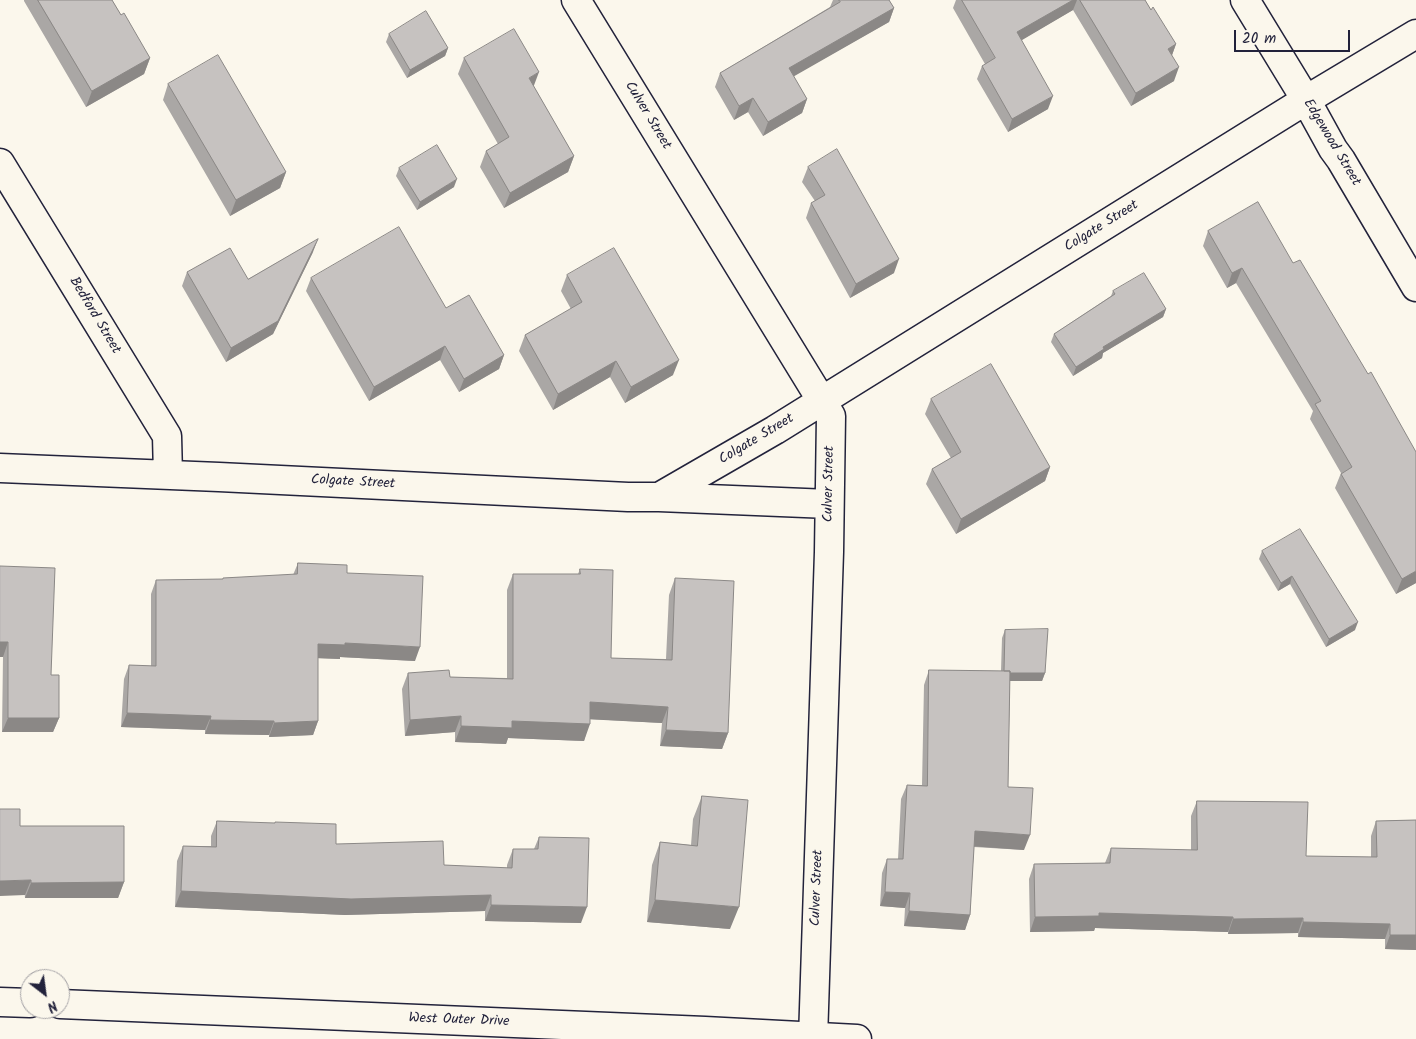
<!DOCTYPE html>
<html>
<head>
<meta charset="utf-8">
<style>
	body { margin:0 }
	#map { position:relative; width:1416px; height:1039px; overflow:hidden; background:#fbf7ec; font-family:Kalam,sans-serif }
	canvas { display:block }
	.north { position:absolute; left:20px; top:969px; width:50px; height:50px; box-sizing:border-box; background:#fbf7ec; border:1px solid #a4a2a5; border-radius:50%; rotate:150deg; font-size:14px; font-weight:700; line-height:20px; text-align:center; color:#22223b }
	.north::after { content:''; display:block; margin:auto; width:18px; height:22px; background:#22223b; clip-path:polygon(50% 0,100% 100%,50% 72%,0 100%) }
	.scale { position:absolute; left:1234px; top:30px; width:116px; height:22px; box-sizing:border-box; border:2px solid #22223b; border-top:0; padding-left:6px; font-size:15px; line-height:18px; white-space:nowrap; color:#22223b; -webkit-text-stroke:4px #fbf7ec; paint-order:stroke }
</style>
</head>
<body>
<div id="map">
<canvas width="1416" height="1039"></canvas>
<div class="north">N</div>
<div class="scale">20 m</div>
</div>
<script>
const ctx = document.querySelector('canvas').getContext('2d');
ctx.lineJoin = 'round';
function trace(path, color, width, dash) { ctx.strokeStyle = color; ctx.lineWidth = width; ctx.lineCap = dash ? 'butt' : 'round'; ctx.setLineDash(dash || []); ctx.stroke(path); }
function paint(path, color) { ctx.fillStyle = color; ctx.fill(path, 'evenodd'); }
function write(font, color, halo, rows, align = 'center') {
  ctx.font = font + ' Kalam,sans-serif'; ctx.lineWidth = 4.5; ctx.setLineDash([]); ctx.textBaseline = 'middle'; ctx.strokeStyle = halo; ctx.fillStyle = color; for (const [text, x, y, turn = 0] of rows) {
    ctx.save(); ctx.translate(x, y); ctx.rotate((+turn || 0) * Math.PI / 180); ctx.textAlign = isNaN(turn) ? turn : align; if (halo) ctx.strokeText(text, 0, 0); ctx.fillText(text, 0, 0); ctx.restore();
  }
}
const minor = new Path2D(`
	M576,0L831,416L829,552L813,1039
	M1245,0L1306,100L1333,149L1341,160L1416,287
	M0,163L167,436L168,475
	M0,468L219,477L628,497H659L775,430L1306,100L1416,34
	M659,497L829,504`);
const major = new Path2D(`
	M0,1002L30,1003
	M60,1004L705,1031L857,1039`);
const wall = new Path2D(`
	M24,0H112L121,15L150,58L144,74L86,107L24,1Z
	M833,0H889L894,8L889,22L793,76L807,99L802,113L763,136L748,112L734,120L715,87L720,73L830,7Z
	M956,0H1145L1151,10L1176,44L1172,55L1174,81L1131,106L1073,10L1021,40L1048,109L1008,132L977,79L982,66L985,64L953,8Z
	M389,34L448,48L445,56L407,78L386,42Z
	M464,58L534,87L574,156L568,172L504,208L480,167L486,151L498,144L458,74Z
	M168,84L286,172L280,188L230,216L163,100Z
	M808,167L894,273L850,298L806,218L811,203L815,201L802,182Z
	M399,168L454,187L417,210L396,176Z
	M1258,202L1416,583L1396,594L1335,488L1341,473L1310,419L1313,411L1236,283L1227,288L1203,246L1208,231Z
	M313,252L273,334L226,362L182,286L187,272L248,279Z
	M567,275L673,375L625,403L610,377L553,410L519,351L525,335L571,309L561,291Z
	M311,278L446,308L504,355L499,369L459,392L440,360L369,401L306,291Z
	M1113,291L1166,309L1163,317L1103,353L1102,358L1073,376L1051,342L1054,334L1111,296Z
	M931,399L1050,467L1045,481L956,534L926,484L932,469L951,458L925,414Z
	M1262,551L1355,630L1326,647L1290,584L1278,591L1259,559Z
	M298,563L347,573L415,661L340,657V659L318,658V721L313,735L269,737V735L205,734V730L121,727L124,679L129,665L151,666V594L156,580L223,579V578L293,575Z
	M0,566L51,675L59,718L53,732H2L3,657H0Z
	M580,569L611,658L666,659L669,595L675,578L728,733L722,749L660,746L662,723L590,719L584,741L508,738L506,744L455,742V732L405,736L402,689L408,673L450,677L507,678V590L513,574H578Z
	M1005,630L1045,673L1042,681H1010L1008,787L1024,850L974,847L970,915L965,930L904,926L905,908L880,906L882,873L887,859H898L901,799L907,785H922L924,685L929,670L1001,671L1002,638Z
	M702,796L730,929L647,922L652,865L660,842L691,845L693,819Z
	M1197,801L1306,856L1371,857V836L1376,821L1416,820V950L1385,949V939L1298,937V933L1228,934V932L1095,928L1094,931L1030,932L1029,879L1034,864L1105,863L1111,848L1191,850V816Z
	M217,821L444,865L507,868V865L513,849H534L539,837L581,923L485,921V911L345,915L175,907L177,861L183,846H211V836Z
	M20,826L124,882L118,898H25Z`);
const shadedWall = new Path2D(`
	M1073,0H1077L1073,10L1012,46L1017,32Z
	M894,8L889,22L784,82L789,68Z
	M1176,44L1171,58L1168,49Z
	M448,48L445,56L407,78L410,70Z
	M150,58L144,74L86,107L92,91Z
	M1179,67L1174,81L1131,106L1136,93Z
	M539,72L533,88L529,78Z
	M1053,96L1048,109L1008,132L1012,119Z
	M753,98L748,112L734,120L739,106Z
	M807,99L802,113L763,136L768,122Z
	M574,156L568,172L504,208L510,193Z
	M286,172L280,188L230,216L236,200Z
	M457,179L454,187L417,210L420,202Z
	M318,239L313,252L273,334L226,362L231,348Z
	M899,259L894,273L850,298L856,284Z
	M1242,268L1236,283L1227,288L1232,273Z
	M1166,309L1163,317L1103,353L1102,358L1073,376L1076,367L1103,347Z
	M445,346L440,360L369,401L374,387Z
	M504,355L499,369L459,392L464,379Z
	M679,360L673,375L625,403L631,387Z
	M616,361L610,377L553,410L558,394Z
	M1050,467L1045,481L956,534L961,519Z
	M1416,571V583L1396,594L1402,579Z
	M1292,576L1290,584L1278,591L1281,583Z
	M1358,622L1355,630L1326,647L1329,639Z
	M0,642H8L3,657H0Z
	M345,643L420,647L415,661L340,657V659L313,658L318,644Z
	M1004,673H1045L1042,681H1001Z
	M590,702L668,707L662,723L584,719Z
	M127,713L211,716L205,730L121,727Z
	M461,716L455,732L405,736L410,720Z
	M8,718H59L53,732H2Z
	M210,720L274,721L269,735L205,734Z
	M318,721L313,735L269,737L274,723Z
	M512,721L590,724L584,741L508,738L506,744L455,742L461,726Z
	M666,730L728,733L722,749L660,746Z
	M975,831L1030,835L1024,850L969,846Z
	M31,880L25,895L0,896V881Z
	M124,882L118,898H25L31,883Z
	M181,891L491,895L485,911L345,915L175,907Z
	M885,892L910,893L905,908L880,906Z
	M655,900L739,907L730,929L647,922Z
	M491,905L587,907L581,923L485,921Z
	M909,911L970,915L965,930L904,926Z
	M1099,913L1233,917L1228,932L1095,928L1094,931L1030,932L1035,917Z
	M1303,918L1298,933L1228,934L1233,919Z
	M1303,922L1390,924L1385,939L1298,937Z
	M1390,935H1416V950L1385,949Z`);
const building = new Path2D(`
	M38,0H112L121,15L124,13L150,58L92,91Z
	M839,0H889L894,8L789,68L807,99L768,122L753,98L739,106L720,73L840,2Z
	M962,0H1073L1017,32L1053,96L1012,119L982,66L995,58Z
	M1080,0H1145L1151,10L1153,7L1176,44L1168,49L1179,67L1136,93Z
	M426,11L448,48L410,70L389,34Z
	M514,29L539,72L529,78L574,156L510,193L486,151L509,137L464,58Z
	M218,55L286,172L236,200L168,84Z
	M437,145L457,179L420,202L399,168Z
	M837,149L899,259L856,284L811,203L825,195L808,167Z
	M1258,202L1293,263L1300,260L1368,374L1371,372L1416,452V571L1402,579L1341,474L1352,467L1315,404L1321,401L1242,268L1232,273L1208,231Z
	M399,227L446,308L469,295L504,355L464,379L445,346L374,387L311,278Z
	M318,239L278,321L231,348L187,272L230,248L248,279Z
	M614,248L679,360L631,387L616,361L558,394L525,335L582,302L567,275Z
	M1144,273L1166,309L1103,347L1104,349L1076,367L1054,334L1115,294L1113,291Z
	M991,364L1050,467L961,519L932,469L961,452L931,399Z
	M1300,529L1358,622L1329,639L1292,576L1281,583L1262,551Z
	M298,563L347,565V573L423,576L420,647L345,643V645L318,644V721L274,723V721L210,720L211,716L127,713L129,665L156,666V580L223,579V578L297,574Z
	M0,566L55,568L51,675H59V718H8V642H0Z
	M580,569L613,570L611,658L672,660L675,578L734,581L728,733L666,730L668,707L590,702V724L512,721V728L461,726V716L410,720L408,673L449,670L450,677L513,679V574H580Z
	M1048,629L1045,673H1010V671H1004L1005,630Z
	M929,670L1010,671L1008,787L1033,788L1030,835L975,831L970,915L909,911L910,893L885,892L887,859H903L907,785L927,786Z
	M702,796L748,800L739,907L655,900L660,842L697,846Z
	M1197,801L1308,802L1306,856L1377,857L1376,821L1416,820V935H1390V924L1303,922V918L1233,919V917L1099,913V916L1035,917L1034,864L1110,863L1111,848L1197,850Z
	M0,809H20V826H124V882L31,883V880L0,881Z
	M217,821L275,823V822L336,824V844L443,841L444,865L512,868L513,849H538L539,837L589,838L587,907L491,905V895L351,899L181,891L183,846L216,847Z`);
const streetNames = [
	["Culver Street",647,116,59],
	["Edgewood Street",1331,143,59],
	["Colgate Street",1102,227,-32],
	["Bedford Street",94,316,59],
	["Colgate Street",757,440,-31],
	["Colgate Street",353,483,3],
	["Culver Street",830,484,-89],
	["Culver Street",818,888,-88],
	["West Outer Drive",459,1021,2]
];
trace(minor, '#22223b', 31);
trace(major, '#22223b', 31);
trace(minor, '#fbf7ec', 28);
trace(major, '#fbf7ec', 28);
paint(wall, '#aaa7a5');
paint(shadedWall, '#8b8886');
paint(building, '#c6c2c0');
trace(building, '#8b8886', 1);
write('14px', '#22223b', '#fbf7ec', streetNames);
</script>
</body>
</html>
